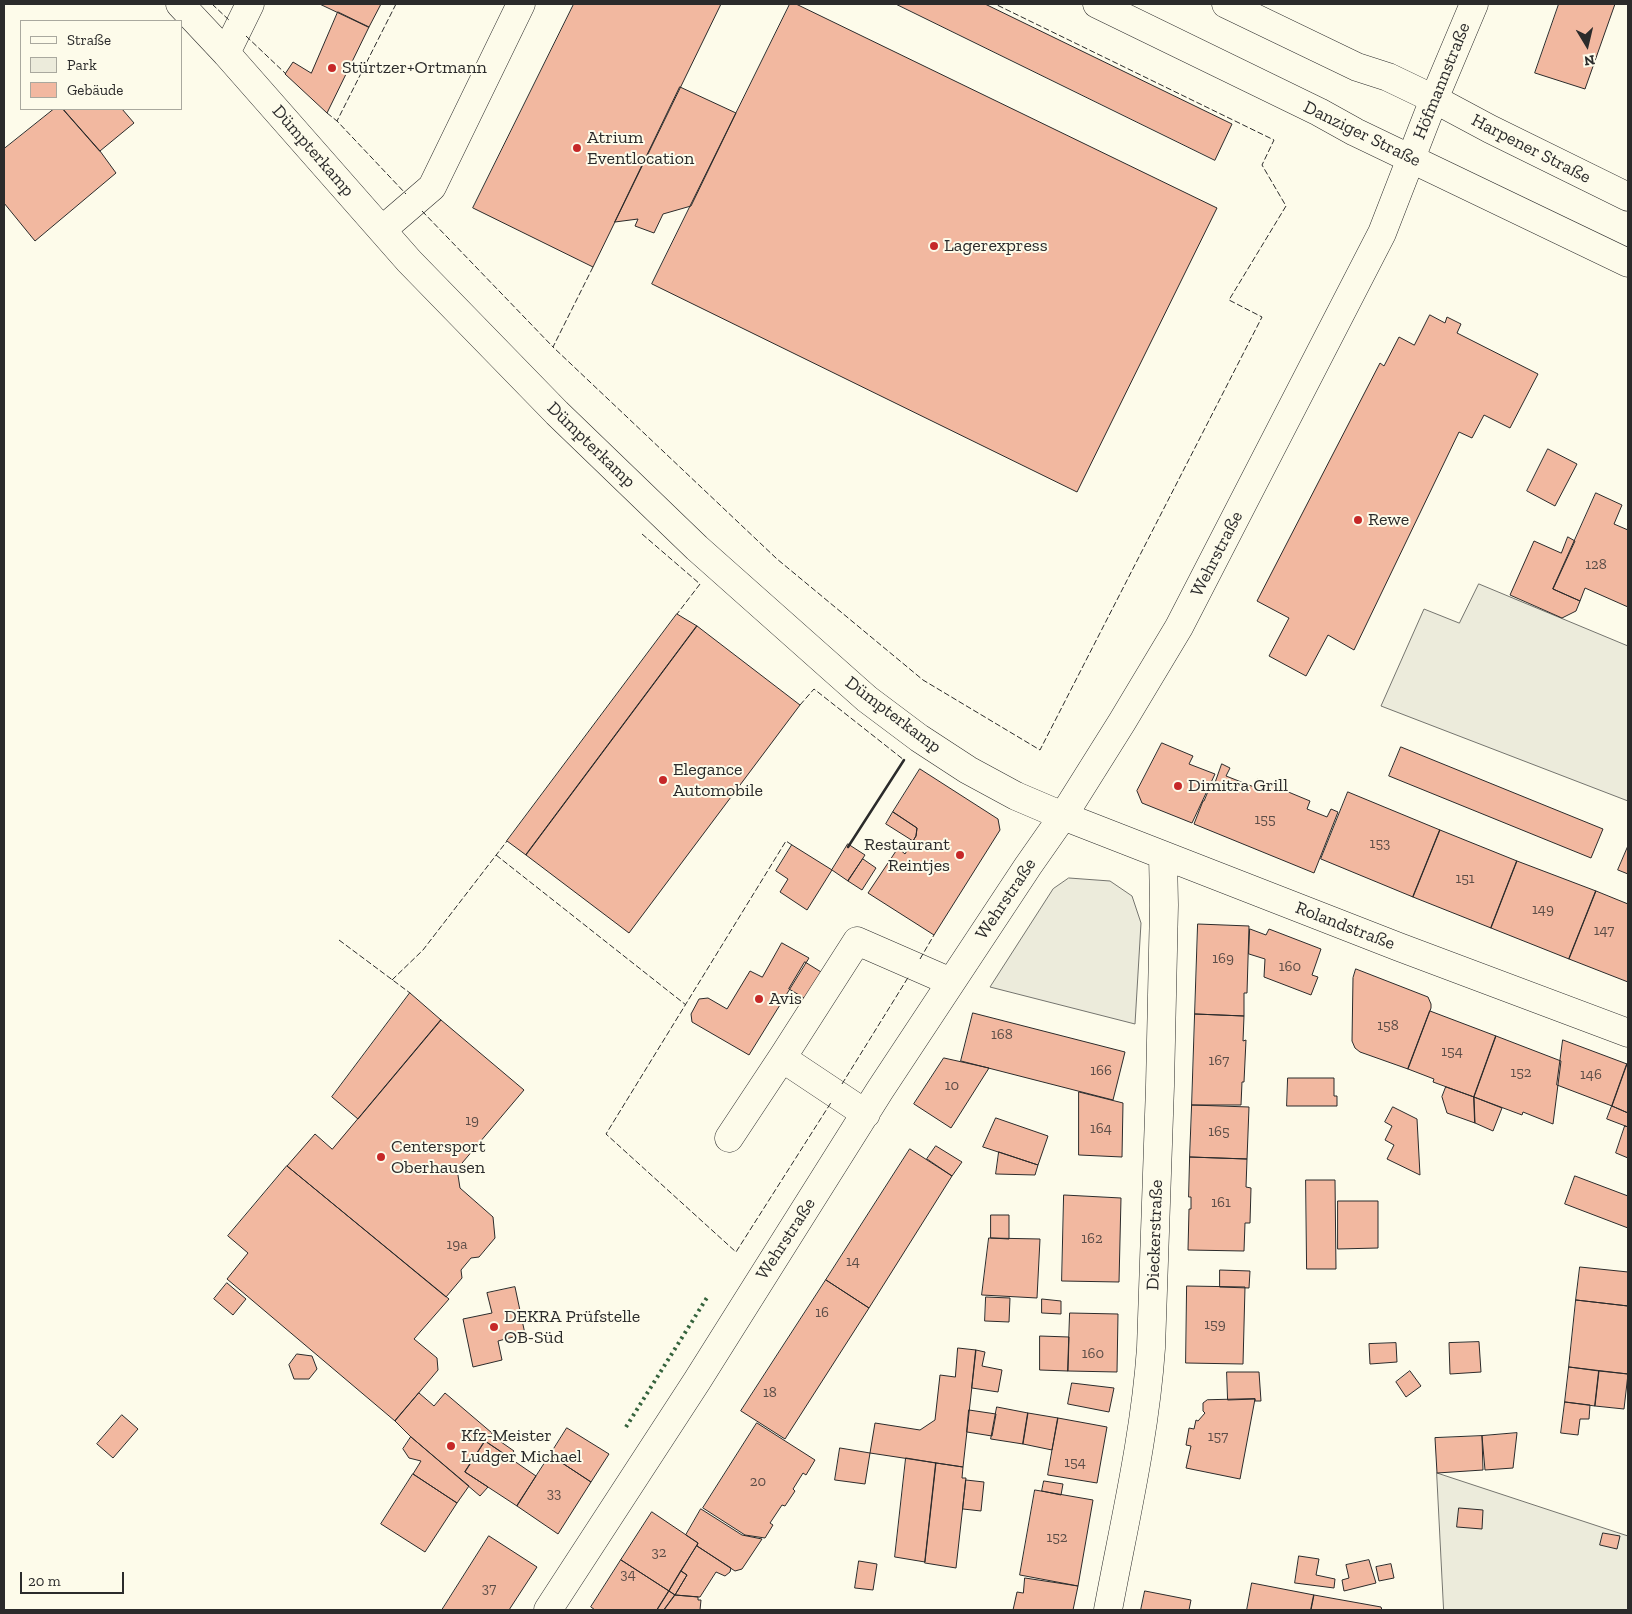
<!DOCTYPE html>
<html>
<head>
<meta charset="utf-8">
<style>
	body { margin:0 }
	#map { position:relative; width:1632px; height:1614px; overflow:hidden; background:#fdfbea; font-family:"Zilla Slab",serif }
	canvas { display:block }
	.frame { position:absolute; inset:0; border:5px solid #2b2b2b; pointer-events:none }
	.legend { position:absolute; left:20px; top:20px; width:162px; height:90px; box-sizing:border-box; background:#fdfbea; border:1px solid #a9a89e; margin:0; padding:6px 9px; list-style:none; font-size:15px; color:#2b2b2b }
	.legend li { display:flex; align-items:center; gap:10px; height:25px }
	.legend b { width:25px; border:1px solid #a9a89e }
	.north { position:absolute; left:1562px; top:20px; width:50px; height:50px; -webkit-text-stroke:4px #fdfbea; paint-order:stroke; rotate:171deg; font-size:14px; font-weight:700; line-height:20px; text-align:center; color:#2b2b2b }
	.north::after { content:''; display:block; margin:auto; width:18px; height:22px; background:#2b2b2b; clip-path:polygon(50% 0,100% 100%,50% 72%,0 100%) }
	.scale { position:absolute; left:20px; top:1572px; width:104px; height:22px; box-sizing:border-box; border:2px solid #2b2b2b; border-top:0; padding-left:6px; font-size:15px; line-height:18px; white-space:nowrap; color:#2b2b2b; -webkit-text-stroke:4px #fdfbea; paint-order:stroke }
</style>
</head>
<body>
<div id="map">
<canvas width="1632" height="1614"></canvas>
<div class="frame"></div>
<ul class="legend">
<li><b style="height:6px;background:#fdfbea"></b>Straße</li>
<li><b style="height:14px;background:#ecebdb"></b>Park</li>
<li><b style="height:14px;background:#f2b8a0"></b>Gebäude</li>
</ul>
<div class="north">N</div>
<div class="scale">20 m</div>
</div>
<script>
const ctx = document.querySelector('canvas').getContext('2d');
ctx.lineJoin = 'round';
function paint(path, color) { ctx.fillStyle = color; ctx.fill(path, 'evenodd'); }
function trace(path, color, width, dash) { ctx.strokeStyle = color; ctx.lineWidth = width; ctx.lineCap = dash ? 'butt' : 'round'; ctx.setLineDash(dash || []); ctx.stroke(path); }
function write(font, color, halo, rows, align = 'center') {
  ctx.font = font + ' "Zilla Slab",serif'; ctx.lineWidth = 4; ctx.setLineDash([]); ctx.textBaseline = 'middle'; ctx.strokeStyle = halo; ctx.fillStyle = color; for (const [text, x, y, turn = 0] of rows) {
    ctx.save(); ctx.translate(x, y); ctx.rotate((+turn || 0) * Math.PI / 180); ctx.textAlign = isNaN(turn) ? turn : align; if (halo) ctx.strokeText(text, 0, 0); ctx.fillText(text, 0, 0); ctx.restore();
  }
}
const green = new Path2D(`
	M1479,584L1628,646V801L1381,706L1424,609L1459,623Z
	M1069,878L1110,881L1132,896L1141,923L1135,1024L990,987L1053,889Z
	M1437,1473L1628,1536V1610H1444Z`);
const building = new Path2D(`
	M320,4H381L369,27Z
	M574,4H721L593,267L473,208Z
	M790,4H796L1217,208L1077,492L652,284Z
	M896,4H985L1232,124L1215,160Z
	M1559,4H1615L1585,89L1535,73Z
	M338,12L369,27L327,113L285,74L293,62L311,73Z
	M680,87L736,113L691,206L663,214L654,233L635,226L638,219L615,222Z
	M54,109H63L100,151L116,173L35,241L4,203V149Z
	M63,109H122L134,123L100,151Z
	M1430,315L1445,323L1447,317L1461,324L1457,333L1538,374L1510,428L1484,415L1472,438L1459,432L1354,650L1328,635L1306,676L1269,656L1289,618L1257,601L1380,363L1384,366L1399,337L1414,345Z
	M1548,449L1577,464L1555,506L1527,491Z
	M1596,493L1622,505L1614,524L1628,530V607L1585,588L1580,601L1553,589Z
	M1568,537L1575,541L1553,589L1580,601L1576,611L1562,618L1510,595L1534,541L1561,553Z
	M677,614L697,626L526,855L507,841Z
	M697,626L800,705L629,933L526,855Z
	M1162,743L1193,756L1189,764L1215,774L1192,823L1142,803L1137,791Z
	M1401,747L1603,829L1591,858L1389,776Z
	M1222,764L1230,768L1226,776L1254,787L1257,779L1310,801L1307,809L1327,817L1331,809L1338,812L1314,873L1194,824L1203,801H1204L1209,789L1212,790Z
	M920,769L998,819L1000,830L934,935L868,893L898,848L905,854L916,836L917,828L893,812Z
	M1348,792L1440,830L1413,897L1321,859Z
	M893,812L917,828L916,836L913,841L886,824Z
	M1440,830L1517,861L1491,928L1413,897Z
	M848,844L865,855L848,881L832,870Z
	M792,845L832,870L807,910L780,892L788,879L776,871Z
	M1628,846V874L1618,870Z
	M863,859L876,868L862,890L848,881Z
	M1517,861L1596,891L1569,959L1491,928Z
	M1596,891L1628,904V982L1569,959Z
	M1198,924L1249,926L1247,993H1244V1016L1195,1014Z
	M1250,929L1266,935L1269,929L1321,949L1312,975L1318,977L1311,995L1264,977L1265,959L1249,954Z
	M782,943L809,958L749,1055L692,1022L691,1014L699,999L708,998L727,1009L750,971L762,977Z
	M805,962L842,985L826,1011L789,989Z
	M1356,969L1428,997L1431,1004V1008L1408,1069L1360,1052L1355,1048L1352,1041L1353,978Z
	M410,993L441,1020L358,1119L332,1097Z
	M1430,1011L1496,1036L1474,1097L1433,1082L1434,1079L1408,1069Z
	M973,1013L1125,1052L1113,1100L961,1061Z
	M1195,1014L1244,1016L1243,1041L1246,1040L1244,1082H1242L1241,1105H1192Z
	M441,1020L524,1090L457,1169L460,1188L493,1217L495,1238L479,1257L471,1258L461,1270L462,1278L446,1297L287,1166L315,1134L332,1149Z
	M1496,1036L1561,1061L1553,1124L1523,1112L1522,1115L1474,1097Z
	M1563,1040L1627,1064L1612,1106L1557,1085Z
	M944,1058L989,1068L951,1128L914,1104Z
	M1627,1064L1628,1065V1113L1612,1106Z
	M1288,1078H1334V1096H1337V1106H1287Z
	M1446,1087L1474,1097L1475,1123L1447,1113L1442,1097Z
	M1079,1092L1123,1103L1122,1157L1079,1155Z
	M1474,1097L1502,1108L1493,1131L1475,1123Z
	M1192,1105L1249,1107L1247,1159L1190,1157Z
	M1612,1106L1628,1113V1127L1607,1119Z
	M1393,1107L1417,1119L1420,1175L1387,1159L1394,1145L1385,1140L1392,1126L1385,1122Z
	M996,1118L1048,1136L1038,1165L983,1147Z
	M1625,1126L1628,1127V1158L1616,1153Z
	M936,1146L962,1162L952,1176L927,1159Z
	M910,1149L952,1176L869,1308L826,1280Z
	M999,1152L1038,1165L1035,1175L996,1174Z
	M1190,1157L1247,1159L1246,1187L1251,1188L1250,1223H1245L1244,1251L1188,1250L1189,1209H1191V1197H1189Z
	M287,1166L449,1299L414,1339L437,1358L438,1370L395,1421L227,1279L248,1253L228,1236Z
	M1575,1176L1628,1196V1228L1565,1204Z
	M1306,1180H1335L1336,1269H1307Z
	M1064,1195L1121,1198L1119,1282L1062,1281Z
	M1338,1201H1378V1248L1338,1249Z
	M991,1215H1009V1239L991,1238Z
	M989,1238L1040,1239L1037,1298L982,1295Z
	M1580,1267L1628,1272V1306L1576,1300Z
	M1220,1270L1250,1271L1249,1288L1220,1287Z
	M826,1280L869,1308L785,1439L741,1411Z
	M227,1283L246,1299L233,1315L214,1299Z
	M1187,1286L1245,1287L1243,1364L1186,1363Z
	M515,1287L525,1334L498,1341L502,1360L473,1367L463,1319L492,1313L487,1293Z
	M986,1297L1010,1298L1009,1322L985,1321Z
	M1042,1299L1061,1301V1314L1042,1313Z
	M1576,1300L1628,1306V1374L1569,1367Z
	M1070,1313L1118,1314L1117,1372L1068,1371Z
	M1040,1336L1069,1337L1068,1371L1040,1370Z
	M1479,1342L1481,1372L1450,1374L1449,1343Z
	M1396,1343L1397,1362L1370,1364L1369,1344Z
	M958,1348L976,1350L963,1467L870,1453L875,1423L920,1430L935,1420L940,1375L955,1377Z
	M976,1350L985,1352L982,1366L1002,1370L998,1392L972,1388Z
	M297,1354L312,1356L317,1369L309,1379H294L289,1365Z
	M1569,1367L1599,1371L1595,1406L1565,1402Z
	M1410,1371L1421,1386L1406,1397L1396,1382Z
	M1599,1371L1628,1374L1624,1409L1595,1406Z
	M1227,1372H1259L1261,1401H1255V1399L1228,1400Z
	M1072,1383L1114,1388L1109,1412L1068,1404Z
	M419,1393L434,1406L445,1393L492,1433L491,1435L514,1451L509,1457L485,1441L465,1472L488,1487L480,1496L411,1437L395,1421Z
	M1255,1399L1240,1479L1186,1468L1191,1446L1186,1445L1189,1428L1194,1429L1196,1420L1198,1421L1205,1413L1203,1411V1403L1207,1400Z
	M1565,1402L1590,1405L1589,1419H1580L1578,1435L1561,1433Z
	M997,1407L1028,1413L1023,1444L991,1439Z
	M969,1410L996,1414L992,1436L967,1432Z
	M1028,1413L1058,1418L1052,1450L1023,1444Z
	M122,1415L138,1429L113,1458L97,1444Z
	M1058,1418L1107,1427L1097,1483L1048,1475Z
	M757,1423L815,1460L806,1475L803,1473L793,1489L795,1491L785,1506L782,1505L770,1523L773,1525L765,1538L745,1535L703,1508Z
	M567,1428L609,1454L591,1482L550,1455Z
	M1517,1433L1513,1468L1485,1470L1482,1436Z
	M1482,1436L1483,1470L1437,1473L1435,1438Z
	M411,1437L469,1486L457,1503L413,1474L421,1461L409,1458L403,1449Z
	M485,1441L536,1476L517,1506L465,1472Z
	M840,1448L870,1453L865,1484L835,1480Z
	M550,1455L591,1482L558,1534L517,1506Z
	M906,1458L936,1463L925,1562L895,1557Z
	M936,1463L963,1467L962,1478H966L956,1568L925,1563Z
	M413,1474L457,1503L425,1552L381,1524Z
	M966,1480L984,1482L981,1511L963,1509Z
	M1044,1481L1063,1484L1061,1495L1042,1491Z
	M1035,1490L1093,1500L1078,1586L1020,1575Z
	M1459,1508L1483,1510L1482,1529L1457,1527Z
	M701,1509L742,1535L762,1539L742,1569L735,1571L697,1546L698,1543L686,1535Z
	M652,1512L698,1543L669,1591L621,1560Z
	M1603,1533L1620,1536L1617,1549L1600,1545Z
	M489,1536L537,1567L509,1610H442Z
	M697,1546L731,1568L730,1572L725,1576L716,1572L700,1597L675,1595L687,1575L681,1571Z
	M1299,1556L1319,1559L1316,1575L1335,1579L1334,1588L1295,1583Z
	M621,1560L669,1591L657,1610H595L591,1607Z
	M1369,1560L1376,1583L1344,1591L1342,1580L1349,1578L1346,1565Z
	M859,1561L877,1564L873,1590L855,1588Z
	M1391,1564L1394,1578L1379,1581L1376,1567Z
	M681,1571L687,1575L675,1595L669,1591Z
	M1025,1578L1078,1586L1073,1610H1013L1017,1592L1023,1593Z
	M1252,1583L1314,1595L1311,1610H1247Z
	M669,1591L675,1595L664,1610H657Z
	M1145,1591L1191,1600L1189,1610H1141Z
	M675,1595L698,1597V1600H701L700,1610H664Z
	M1314,1595L1381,1607L1382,1610H1311Z`);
const minor = new Path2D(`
	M180,4L226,53L409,261L557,413L697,548L867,699L919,738L968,770L1016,796L1063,816L1399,947L1628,1033
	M1226,4L1357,67L1388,77L1434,99L1490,129L1628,197
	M226,53L250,4
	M382,230L432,187L521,4
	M782,1058L857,941L951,982
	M729,1138L782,1058L866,1114
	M548,1610L697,1381L880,1090L1028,866L1063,816L1122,722L1179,627L1382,233L1434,99L1474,4
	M1108,1610C1124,1524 1145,1436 1151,1348L1160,1086L1164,905L1163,855`);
const major = new Path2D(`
	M1097,4L1319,112L1355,132L1628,263`);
const hedge = new Path2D(`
	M626,1427L708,1296`);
const fence = new Path2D(`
	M212,4L230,21
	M396,4L337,121L406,194
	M246,36L286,74
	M327,113L337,121
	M422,211L553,347
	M593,267L553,347L777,559L923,680L1040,750L1262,317L1229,300L1286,206L1262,165L1274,140L995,4
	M642,534L700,584L677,614
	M800,705L814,689L904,760
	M792,845L786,841L606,1134L736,1252L832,1101
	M496,855L686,1005
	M339,940L410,993
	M920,959L934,935
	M392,980L423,950L507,841
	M842,1084L909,976`);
const wall = new Path2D(`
	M848,847L904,760`);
const markers = [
	[332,68,5,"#c62828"],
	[577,148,5,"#c62828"],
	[934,246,5,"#c62828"],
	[1358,520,5,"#c62828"],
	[663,780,5,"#c62828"],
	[1178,786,5,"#c62828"],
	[960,855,5,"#c62828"],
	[759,999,5,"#c62828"],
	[381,1157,5,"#c62828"],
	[494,1327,5,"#c62828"],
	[451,1446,5,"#c62828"]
];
const numberNames = [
	["128",1596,565],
	["155",1265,820],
	["153",1380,844],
	["151",1465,879],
	["149",1543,910],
	["147",1604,931],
	["169",1223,959],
	["160",1290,967],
	["158",1388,1026],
	["168",1002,1035],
	["154",1452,1052],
	["167",1219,1061],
	["166",1101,1071],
	["152",1521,1073],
	["146",1591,1075],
	["10",952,1086],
	["19",472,1121],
	["164",1101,1129],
	["165",1219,1132],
	["161",1221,1203],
	["162",1092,1239],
	["19a",457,1245],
	["14",853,1262],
	["16",822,1313],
	["159",1215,1325],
	["160",1093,1354],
	["18",770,1393],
	["157",1218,1437],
	["154",1075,1463],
	["20",758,1482],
	["33",554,1494],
	["152",1057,1538],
	["32",659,1553],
	["34",628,1575],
	["37",489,1589]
];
const poiNames = [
	["Stürtzer+Ortmann",342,68],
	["Atrium",587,138],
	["Eventlocation",587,159],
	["Lagerexpress",944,246],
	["Rewe",1368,520],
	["Elegance",673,770],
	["Automobile",673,791],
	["Dimitra Grill",1188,786],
	["Restaurant",950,845,"right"],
	["Reintjes",950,866,"right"],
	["Avis",769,999],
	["Centersport",391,1147],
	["Oberhausen",391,1168],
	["DEKRA Prüfstelle",504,1317],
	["OB-Süd",504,1338],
	["Kfz-Meister",461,1436],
	["Ludger Michael",461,1457]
];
const streetNames = [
	["Höfmannstraße",1442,81,-68],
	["Danziger Straße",1362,134,26],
	["Harpener Straße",1531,149,27],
	["Dümpterkamp",313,151,49],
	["Dümpterkamp",591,445,44],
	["Wehrstraße",1217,554,-63],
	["Dümpterkamp",893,715,37],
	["Wehrstraße",1006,899,-56],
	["Rolandstraße",1345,926,21],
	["Dieckerstraße",1155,1235,-88],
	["Wehrstraße",786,1239,-57]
];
paint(green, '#ecebdb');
trace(green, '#74746e', 1);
paint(building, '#f2b8a0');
trace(building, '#2b2b2b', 1);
trace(minor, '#2b2b2b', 29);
trace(major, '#2b2b2b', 29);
trace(minor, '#fdfbea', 28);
trace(major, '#fdfbea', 28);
trace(hedge, '#34623c', 4, [2.5, 4]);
trace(fence, '#2b2b2b', 1, [6, 2.5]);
trace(wall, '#2b2b2b', 2.5);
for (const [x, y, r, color] of markers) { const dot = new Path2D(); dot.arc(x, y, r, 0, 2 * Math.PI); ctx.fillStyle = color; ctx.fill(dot); trace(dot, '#fdfbea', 2); }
write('15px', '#5d4e48', null, numberNames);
write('18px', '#2b2b2b', '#fdfbea', poiNames, 'left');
write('18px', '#2b2b2b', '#fdfbea', streetNames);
</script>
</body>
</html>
